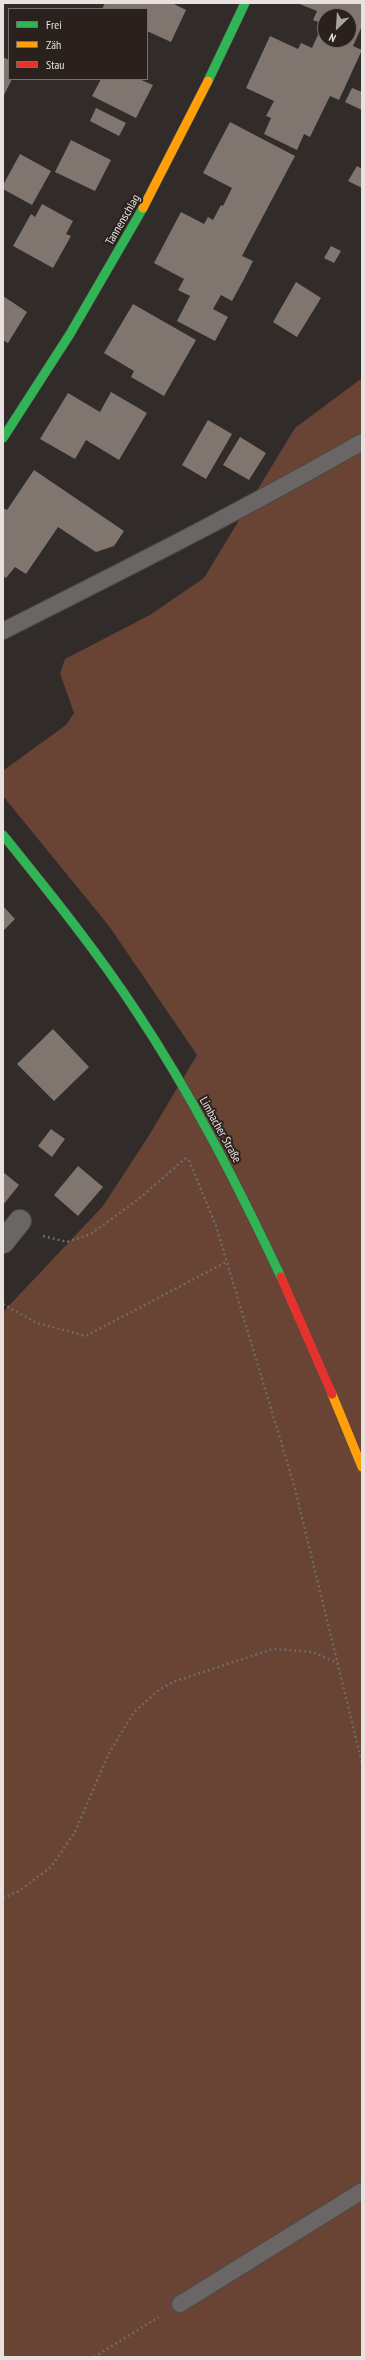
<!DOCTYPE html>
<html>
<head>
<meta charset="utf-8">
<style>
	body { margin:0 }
	#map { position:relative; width:365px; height:2360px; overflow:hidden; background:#312c2a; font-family:"PT Sans Narrow",sans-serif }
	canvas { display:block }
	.frame { position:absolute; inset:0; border:4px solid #e8e1df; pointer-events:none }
	.legend { position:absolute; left:8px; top:8px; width:140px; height:72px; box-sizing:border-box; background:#2a211d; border:1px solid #766e6b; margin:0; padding:5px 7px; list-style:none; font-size:12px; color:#e8e1df }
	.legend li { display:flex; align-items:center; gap:8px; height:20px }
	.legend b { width:20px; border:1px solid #766e6b }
	.north { position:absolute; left:317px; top:8px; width:40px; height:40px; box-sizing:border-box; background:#2a211d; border:1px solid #766e6b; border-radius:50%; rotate:205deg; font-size:11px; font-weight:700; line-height:16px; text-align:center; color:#e8e1df }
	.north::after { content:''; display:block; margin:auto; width:14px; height:18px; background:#a8a2a0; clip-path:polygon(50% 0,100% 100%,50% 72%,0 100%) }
</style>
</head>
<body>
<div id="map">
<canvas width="365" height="2360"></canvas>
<div class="frame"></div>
<ul class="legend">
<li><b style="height:5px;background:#30b455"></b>Frei</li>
<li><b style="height:5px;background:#ff9f0a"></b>Zäh</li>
<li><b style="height:5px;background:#e5322d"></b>Stau</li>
</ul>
<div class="north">N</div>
</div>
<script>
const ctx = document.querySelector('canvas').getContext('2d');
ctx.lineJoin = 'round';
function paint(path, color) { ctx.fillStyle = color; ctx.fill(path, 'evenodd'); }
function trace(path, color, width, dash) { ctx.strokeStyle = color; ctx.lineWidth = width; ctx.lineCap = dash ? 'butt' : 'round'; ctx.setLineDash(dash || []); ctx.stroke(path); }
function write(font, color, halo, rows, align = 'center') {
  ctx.font = font + ' "PT Sans Narrow",sans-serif'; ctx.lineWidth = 4; ctx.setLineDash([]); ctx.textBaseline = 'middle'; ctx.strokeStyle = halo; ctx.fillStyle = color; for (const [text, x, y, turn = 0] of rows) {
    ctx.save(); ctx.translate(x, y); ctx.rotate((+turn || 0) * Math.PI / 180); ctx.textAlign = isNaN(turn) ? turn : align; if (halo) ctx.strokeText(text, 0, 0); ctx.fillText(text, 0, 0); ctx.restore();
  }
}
const forest = new Path2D(`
	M362,378V2357H3V1312L103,1206L148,1137L197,1055L109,926L3,796L4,770L66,725L74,713L60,673L65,659L150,615L204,578L295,428Z`);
const building = new Path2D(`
	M105,3H172L186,10L171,42L147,31V9H102Z
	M297,3H362V26L353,46L362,50L339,100L330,96L310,137L304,134L297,150L264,134L271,118L266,116L274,101L246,88L270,36L298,49L301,43L312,48L323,24L313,20L317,11ZM325,16H349V40H325Z
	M3,57L9,60V79H12L3,97Z
	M101,79H139L153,85L136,118L92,96Z
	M352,88L362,92V110L345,102Z
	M96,108L126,123L119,136L90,121Z
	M230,122L295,156L242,256L253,261L244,279L232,301L221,295L213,309L228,317L215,341L177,321L190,296L178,290L184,279L154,263L181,212L204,224L208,217L213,220L221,205L223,206L232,188L203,173Z
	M71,140L111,160L95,191L55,172Z
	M20,154L51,171L32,205L3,189V185Z
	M357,166L362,169V188L348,181Z
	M42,204L73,221L66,234L71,236L53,268L13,246L31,214L35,217Z
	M331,246L341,251L334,263L324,258Z
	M296,282L321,298L297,337L273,322Z
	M3,296L27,312L8,343L3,340Z
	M133,304L196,340L164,396L131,377L134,371L104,353Z
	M111,392L147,413L119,460L86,440L75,459L40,439L68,393L100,412Z
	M208,420L232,434L206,479L182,465Z
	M240,437L266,453L249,480L223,465Z
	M34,470L124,531L114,546L96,552L58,527L26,574L15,567L6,578L3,576V508L7,510Z
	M3,906L15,919L3,931Z
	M53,1029L89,1067L54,1101L17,1064Z
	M51,1129L65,1139L52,1157L38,1146Z
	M78,1166L103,1187L78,1216L54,1195Z
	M3,1172L19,1185L3,1205Z`);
const path = new Path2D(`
	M189,1160L216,1226L294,1485L362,1763
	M43,1236L67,1242L91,1234L141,1197L187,1157
	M3,1304L37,1323L86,1336L228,1261
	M3,1898L19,1891L51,1867L75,1832L109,1753L134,1712L159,1690L173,1682L273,1649L313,1652L339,1664
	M94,2357L159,2317`);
const lane = new Path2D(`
	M3,631C124,570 245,509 362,442
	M180,2304L362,2191`);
const street = new Path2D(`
	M3,1242L20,1221`);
const fast = new Path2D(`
	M208,81L245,3
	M3,438L70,334L143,208
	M3,835C49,892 96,950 136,1011C192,1095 238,1186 281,1277`);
const slow = new Path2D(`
	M143,208L208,81
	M332,1394L362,1467`);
const jam = new Path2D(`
	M281,1277L332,1394`);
const streetNames = [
	["Tannenschlag",123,220,-60],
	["Limbacher Straße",220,1130,61]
];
paint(forest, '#694334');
paint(building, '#817570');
trace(lane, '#4e4a48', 18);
trace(street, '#4e4a48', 24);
trace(fast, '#4e4a48', 10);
trace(slow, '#4e4a48', 10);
trace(jam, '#4e4a48', 10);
trace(path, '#6e6a69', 2.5, [2, 3]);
trace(lane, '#6a6665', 16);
trace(street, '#6a6665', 22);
trace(fast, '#30b455', 9);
trace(slow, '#ff9f0a', 9);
trace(jam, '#e5322d', 9);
write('12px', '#e8e1df', '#2a211d', streetNames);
</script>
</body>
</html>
